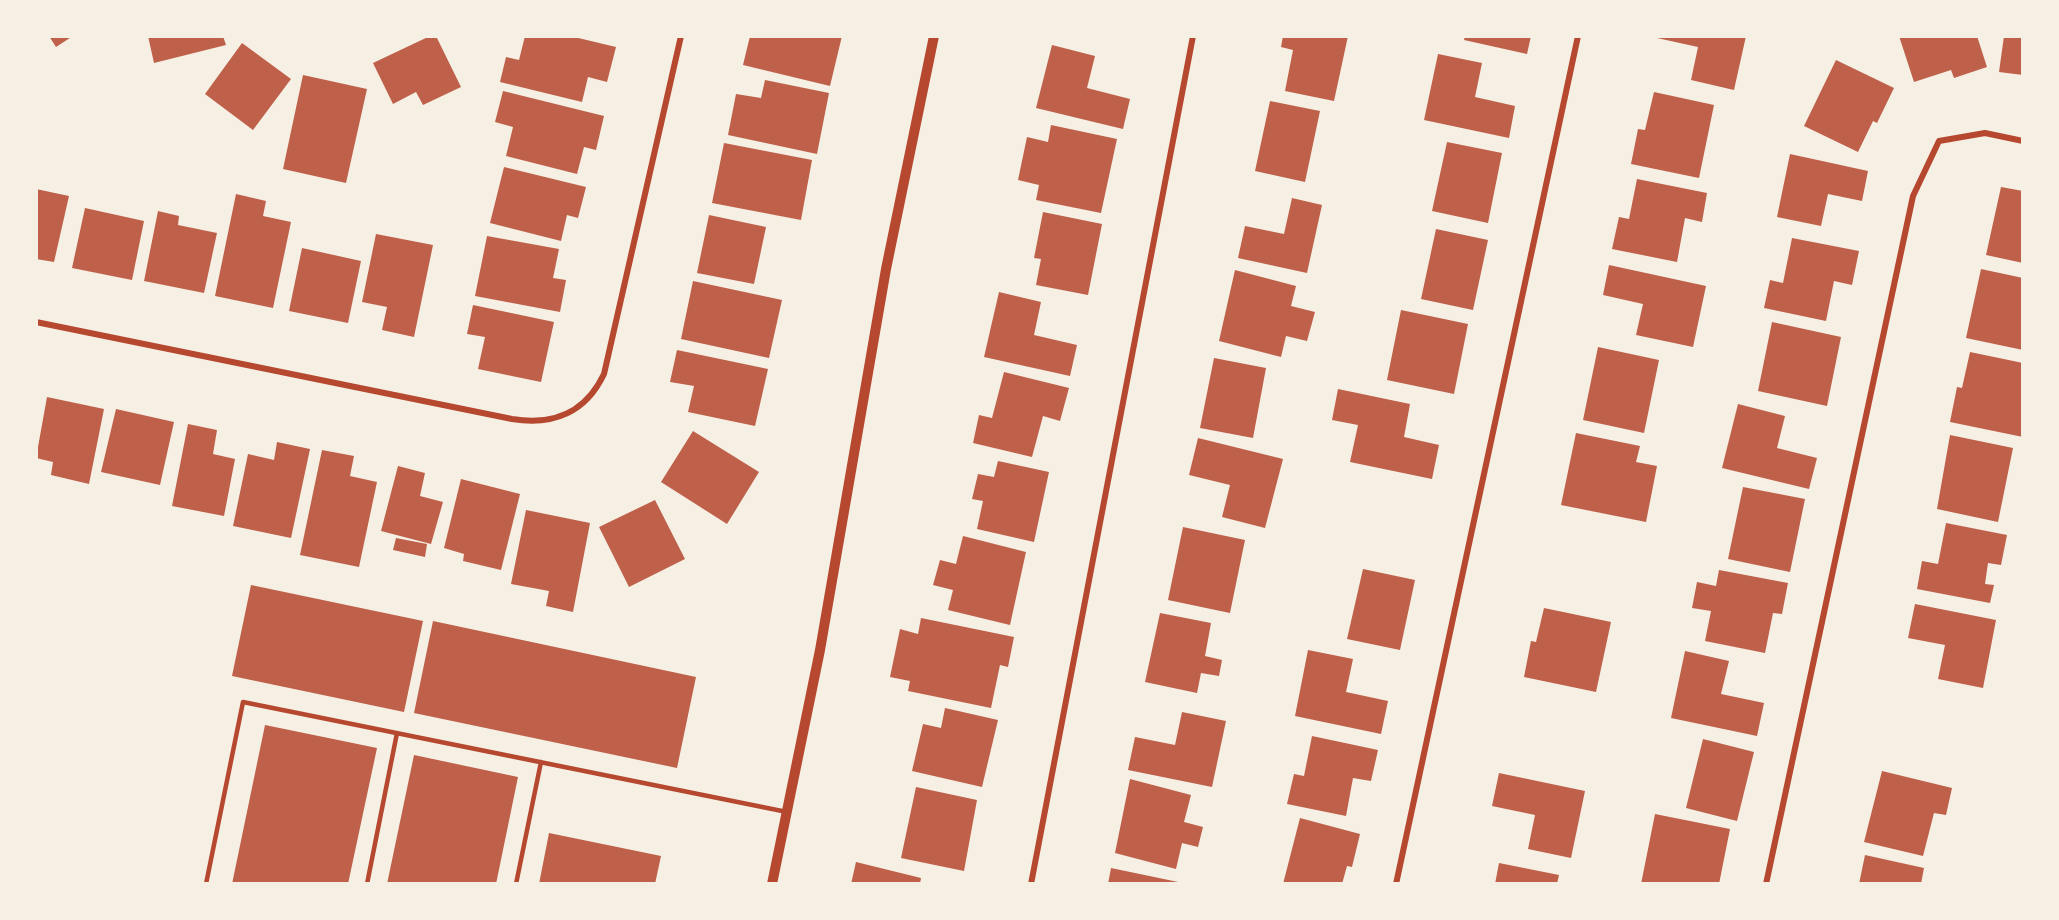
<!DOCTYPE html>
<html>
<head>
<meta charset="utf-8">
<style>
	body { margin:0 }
	#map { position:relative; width:2059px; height:920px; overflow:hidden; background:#f6efe4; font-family:Overpass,sans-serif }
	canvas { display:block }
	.frame { position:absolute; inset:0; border:38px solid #f6efe4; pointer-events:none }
</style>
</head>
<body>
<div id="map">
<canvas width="2059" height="920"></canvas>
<div class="frame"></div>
</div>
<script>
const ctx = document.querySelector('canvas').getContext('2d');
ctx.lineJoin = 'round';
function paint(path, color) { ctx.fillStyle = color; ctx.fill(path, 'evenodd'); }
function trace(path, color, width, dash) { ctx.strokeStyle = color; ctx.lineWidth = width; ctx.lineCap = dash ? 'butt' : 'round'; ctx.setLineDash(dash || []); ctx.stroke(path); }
const building = new Path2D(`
	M49,36H73L56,47Z
	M148,36H223L226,45L154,63Z
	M430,36H436L461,87L423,105L416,92L393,104L373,63Z
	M525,36H570L616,47L607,82L588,77L582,102L500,82L506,57L519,60Z
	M750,36H842L830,86L743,65Z
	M1283,36H1348L1334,101L1285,91L1293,50L1281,47Z
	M1465,36H1531L1527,54L1464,40Z
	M1658,36H1746L1734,90L1691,80L1698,47L1657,38Z
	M1899,36H1977L1987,67L1954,78L1951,70L1914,82Z
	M2004,36H2023V75L1999,72Z
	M242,43L291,79L253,130L205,94Z
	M1052,45L1095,56L1087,88L1130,99L1123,129L1036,108Z
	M1438,54L1482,63L1475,97L1515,106L1509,138L1424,120Z
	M1836,60L1894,88L1877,123L1873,121L1858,152L1804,126Z
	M303,75L367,89L346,183L283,169Z
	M765,80L829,93L817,154L728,135L736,94L761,98Z
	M503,91L604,116L596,150L584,147L577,174L506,156L513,127L495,122Z
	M1654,92L1714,105L1699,178L1631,164L1638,129L1645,130Z
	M1270,101L1320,111L1305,182L1255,171Z
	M1051,125L1117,139L1101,213L1036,200L1039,185L1018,180L1027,137L1048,142Z
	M1447,142L1502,153L1488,223L1432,211Z
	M724,143L812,160L801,220L712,203Z
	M1790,154L1868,171L1862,201L1828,194L1821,226L1777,217Z
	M504,167L586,187L578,218L567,215L561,241L490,223Z
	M1637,179L1707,193L1702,222L1685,218L1677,262L1612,249L1619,217L1629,219Z
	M2001,187L2023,191V263L1986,255Z
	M36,189L69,196L54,262L36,259Z
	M236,194L266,201L263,216L291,222L273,308L215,296Z
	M1292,198L1322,205L1307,273L1238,258L1245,226L1284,234Z
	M85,208L144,221L132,280L72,268Z
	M158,211L179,216L178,225L217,233L204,293L144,281Z
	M1043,212L1102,224L1088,295L1036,285L1041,259L1034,258Z
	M709,215L766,227L754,284L697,273Z
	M1436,229L1488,240L1473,310L1421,299Z
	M376,234L433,245L414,337L382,330L387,307L362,302Z
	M487,236L559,249L553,278L566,280L560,312L475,296Z
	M1792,238L1859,251L1852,285L1834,281L1826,321L1764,308L1770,280L1783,283Z
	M302,248L361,261L348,323L289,311Z
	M1609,265L1706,286L1693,347L1636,335L1643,304L1603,295Z
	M1981,269L2023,278V350L1966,338Z
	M1235,270L1296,286L1291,306L1315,312L1307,341L1286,336L1281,357L1219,341Z
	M693,281L782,300L769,358L681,339Z
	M999,292L1041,302L1034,335L1077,345L1070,376L984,357Z
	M473,305L554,322L541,382L478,369L485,337L467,334Z
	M1401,310L1468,324L1454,394L1387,380Z
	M1772,322L1841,337L1827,406L1758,391Z
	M1598,347L1659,360L1644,433L1583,420Z
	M677,350L768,369L755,426L688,412L694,386L670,382Z
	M1970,352L2023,363V437L1950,422L1957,387L1962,388Z
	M1214,358L1266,368L1253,438L1200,428Z
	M1004,372L1069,388L1060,421L1043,416L1032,457L973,443L979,415L992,418Z
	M1338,389L1410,404L1404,437L1439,445L1432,479L1350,462L1358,425L1332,420Z
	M47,397L104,409L89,484L51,475L53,462L36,458Z
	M1738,404L1785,416L1777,448L1817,458L1809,489L1722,468Z
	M116,409L174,422L160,485L101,472Z
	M188,424L217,430L213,454L235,459L224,516L172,506Z
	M693,431L759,472L727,524L661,482Z
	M1576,433L1640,446L1636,462L1657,466L1646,522L1561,505Z
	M1950,435L2013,448L1998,522L1937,509Z
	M1198,438L1283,459L1265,528L1222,517L1230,485L1189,475Z
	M277,442L310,449L291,538L233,526L248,454L274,460Z
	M322,450L354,456L350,476L377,482L359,567L300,555Z
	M998,461L1049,472L1034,542L977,529L983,501L972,499L978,474L994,477Z
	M398,466L425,473L420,496L443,502L431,544L381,531Z
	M461,479L520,494L501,570L463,561L464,554L444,548Z
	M1743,487L1805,499L1790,572L1728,559Z
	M655,500L685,559L629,587L599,527Z
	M526,510L590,523L573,612L546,606L549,591L511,584Z
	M1946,523L2007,535L2001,565L1988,563L1985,584L1994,585L1990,603L1917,589L1922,561L1938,564Z
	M1183,527L1245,540L1230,613L1168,600Z
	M963,536L1026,552L1010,625L948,610L953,590L933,585L940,560L956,564Z
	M396,538L427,544L425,557L393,550Z
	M1363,569L1415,580L1400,650L1347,639Z
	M1719,570L1788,583L1782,614L1773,613L1765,653L1705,641L1711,611L1692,608L1697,582L1716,586Z
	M251,585L423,621L404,712L232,676Z
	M1915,604L1996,620L1983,688L1938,679L1945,645L1908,638Z
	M1544,608L1611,622L1596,692L1524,677L1531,641L1536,642Z
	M1160,613L1211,623L1205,656L1222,660L1219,676L1201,673L1197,693L1145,682Z
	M921,618L1014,637L1008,667L1000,665L991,708L908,691L910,681L890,677L900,629L918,634Z
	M433,621L696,677L677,768L414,713Z
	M1308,650L1353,659L1346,692L1388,701L1381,734L1295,716Z
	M1685,651L1729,661L1721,694L1764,703L1757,736L1671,718Z
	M945,708L998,720L982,787L912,771L923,724L941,728Z
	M1182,712L1226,721L1212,787L1128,770L1135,737L1175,745Z
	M265,725L377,748L348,884H232Z
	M1312,736L1378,750L1371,781L1353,778L1346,816L1287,804L1294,774L1304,776Z
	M1703,739L1754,752L1737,821L1686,808Z
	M414,755L518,777L496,884H387Z
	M1882,771L1952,788L1946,815L1934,813L1923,856L1864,842Z
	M1499,773L1585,791L1571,858L1528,849L1535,815L1492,806Z
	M1130,779L1191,795L1184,822L1203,827L1198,847L1182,843L1176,869L1115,853Z
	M916,787L977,800L964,871L901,858Z
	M1655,814L1730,829L1719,884H1641Z
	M1300,818L1360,834L1352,867L1347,866L1342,884H1283Z
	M549,833L661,856L655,884H539Z
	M1865,855L1924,868L1921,884H1859Z
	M856,862L921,878L920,884H851Z
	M1499,863L1559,875L1557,884H1495Z
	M1111,868L1183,883V884H1108Z`);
const service = new Path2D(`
	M206,884L243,702L787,812
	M367,884L397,733
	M516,884L541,762`);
const minor = new Path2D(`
	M36,322L512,419C554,426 586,412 604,374L681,36
	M1031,884L1193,36
	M1396,884L1578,36
	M1766,884L1913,196L1939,141L1985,133L2023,141`);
const tertiary = new Path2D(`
	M772,884L820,650L886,269L934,36`);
paint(building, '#bf614a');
trace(service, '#b5482f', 4.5);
trace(minor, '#b5482f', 6);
trace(tertiary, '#b5482f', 10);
</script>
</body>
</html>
